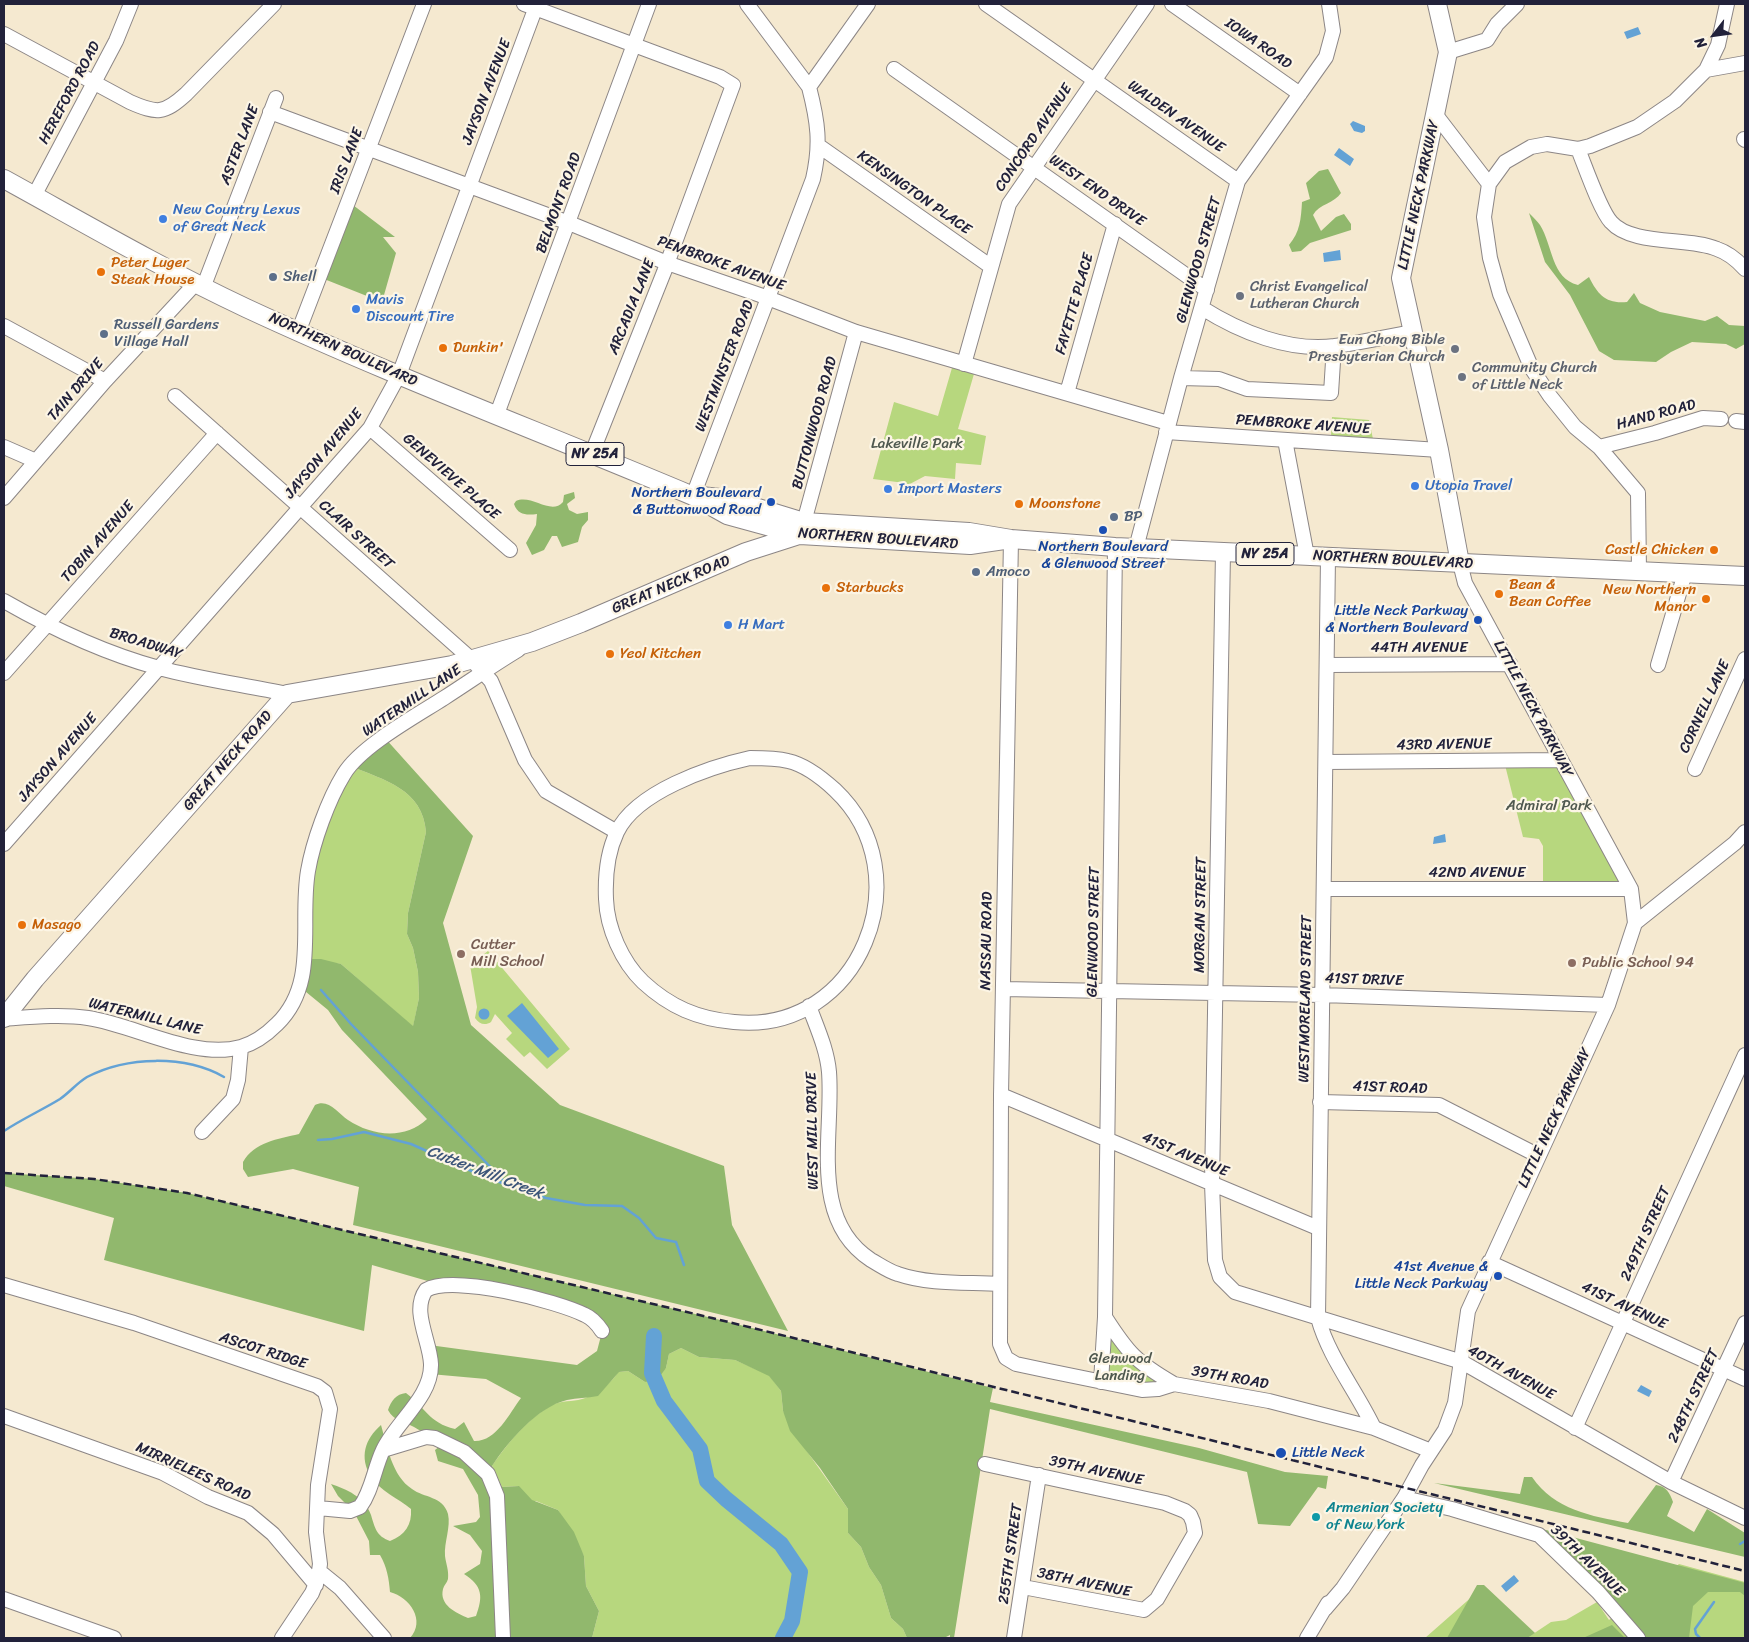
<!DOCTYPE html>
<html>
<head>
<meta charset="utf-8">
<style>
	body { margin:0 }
	#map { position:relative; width:1749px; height:1642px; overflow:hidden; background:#f5e9d0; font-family:Sriracha,sans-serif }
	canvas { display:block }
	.frame { position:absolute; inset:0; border:5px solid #22223b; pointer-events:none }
	.north { position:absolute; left:1689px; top:10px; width:50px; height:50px; -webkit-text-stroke:4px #fcf5e5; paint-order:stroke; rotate:240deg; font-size:14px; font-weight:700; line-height:20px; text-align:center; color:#22223b }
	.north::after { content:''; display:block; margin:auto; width:18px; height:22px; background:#22223b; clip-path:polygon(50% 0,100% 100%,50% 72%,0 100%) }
</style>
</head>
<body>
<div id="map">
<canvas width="1749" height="1642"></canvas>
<div class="frame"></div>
<div class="north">N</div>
</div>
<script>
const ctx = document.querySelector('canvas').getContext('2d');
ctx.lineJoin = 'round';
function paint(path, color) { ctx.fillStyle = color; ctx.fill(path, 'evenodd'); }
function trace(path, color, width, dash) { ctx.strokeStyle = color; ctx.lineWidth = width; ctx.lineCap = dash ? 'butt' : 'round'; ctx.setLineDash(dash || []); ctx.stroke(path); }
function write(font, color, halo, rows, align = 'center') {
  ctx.font = font + ' Sriracha,sans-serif'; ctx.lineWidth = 4.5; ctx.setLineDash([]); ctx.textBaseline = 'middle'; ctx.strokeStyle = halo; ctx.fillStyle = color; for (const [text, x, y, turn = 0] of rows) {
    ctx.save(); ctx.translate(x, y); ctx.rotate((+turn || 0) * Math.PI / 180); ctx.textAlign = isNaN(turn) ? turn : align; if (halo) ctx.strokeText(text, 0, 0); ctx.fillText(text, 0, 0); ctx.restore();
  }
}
const green = new Path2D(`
	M954,361L976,367L958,429L986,436L981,465L956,463L955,479L925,476L906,486L905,483L873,479L894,402L938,416Z
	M1332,417L1369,420L1373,439L1331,436Z
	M1561,760L1631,889H1543V846L1539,839L1523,837L1504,761Z
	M350,766C384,780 423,789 426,832L408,913L407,934L413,948L418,972L419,998L413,1027L341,964L305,959L308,869Z
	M488,951L570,1049L547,1069L530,1052L524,1057L506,1039L512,1033L495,1014L491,1022C485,1026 479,1024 475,1018L477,1007L470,965Z
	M1105,1317L1122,1342L1174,1384L1158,1389L1101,1382Z
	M681,1348L699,1357L735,1360L769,1375L781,1391L783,1411L806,1450L848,1509V1533L861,1547L869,1567L881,1585L891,1618L903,1629L907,1638H592L599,1611L586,1586L584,1556L558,1510L536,1501L508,1507L519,1486L502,1487L492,1466C507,1444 527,1419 552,1405C562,1400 572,1402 582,1399C595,1395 612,1383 618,1372L628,1371L645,1382L666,1368L669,1354Z
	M1679,1564L1745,1582V1638H1425L1483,1587L1533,1634L1551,1622L1566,1620L1597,1602L1609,1620Z`);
const forest = new Path2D(`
	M1328,169L1341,193C1335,203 1319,204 1313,215L1321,231L1336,217L1344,214L1351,224V230L1310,243L1301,251L1292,252L1289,245C1300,232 1301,219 1302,202L1310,199L1306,183L1319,171Z
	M349,202L395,237H383L396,253L382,302L319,277Z
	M1529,213C1533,217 1537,221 1540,225C1553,246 1551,278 1578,285L1589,277C1598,295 1606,304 1627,302L1634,293L1640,303L1660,312L1705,321L1717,316L1729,325L1745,326V344L1736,349L1726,344L1692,342L1671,352L1656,362L1614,360L1599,351L1570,295L1545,262Z
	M574,492L575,498L567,504L569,510L577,514L588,512V520L582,527L578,542L562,547L557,536H552L544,550L532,555L526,543L536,525L537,514C528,515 518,516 514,504L516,501C532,494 551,516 563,502L564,495Z
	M384,737L473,836L443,923L471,1025L560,1105L724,1166L732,1225L788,1331L353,1225L359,1187L293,1169L248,1177L243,1169V1162C254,1142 278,1139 299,1134L315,1105C328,1098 338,1113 348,1120C372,1136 405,1140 427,1119L342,1030L328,1010L300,987L305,959H321L341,964L413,1026L419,998L418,972L413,948L407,934L408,913L426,832C423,789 384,780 350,766Z
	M4,1173L94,1179L187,1193L712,1318L993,1388L990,1402L1199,1448L1285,1472L1328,1476L1326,1489L1318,1487L1290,1526L1258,1524L1247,1472L990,1409L954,1638H950V1635L944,1638H907L903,1629L891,1618L881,1585L869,1567L861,1547L848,1533V1509L820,1468L790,1431L783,1411L781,1391L769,1376L735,1360L699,1357L681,1348L669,1354L666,1368L657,1380L645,1382L628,1371L619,1372L598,1396C587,1398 577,1398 567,1400C537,1407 508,1442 492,1466L502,1487L519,1486L532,1500L558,1510L574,1532L584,1556L586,1586L599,1611L592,1638H410C426,1621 410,1597 390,1592C389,1579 387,1567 380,1555H370L369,1541L354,1512L338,1496L331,1484C346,1489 365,1497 371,1515C375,1528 376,1536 390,1541C405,1535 412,1525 411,1509C399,1499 379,1490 371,1477C359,1457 365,1439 381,1425C387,1446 392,1476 412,1489C424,1498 443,1496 448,1514C451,1527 444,1542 445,1556C446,1564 449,1570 448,1579C447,1583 444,1585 443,1589C439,1605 456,1613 468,1618L476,1616C483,1597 483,1586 464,1574L480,1564L482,1551L470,1535L453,1526L476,1522L480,1517L478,1495L463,1469L438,1461L435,1450L440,1446C432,1438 423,1432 414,1427C403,1421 394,1421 388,1410C391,1401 396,1394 406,1393C425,1407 429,1423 455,1429L464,1422L474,1441C496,1442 509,1414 521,1398L486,1379L430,1374L429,1345L577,1365L597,1351L602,1332L588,1315L445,1286L372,1265L364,1331L104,1260L114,1218L4,1186Z
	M1524,1477H1532C1555,1510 1591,1516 1628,1523L1656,1485C1666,1486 1670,1493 1673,1502L1667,1516L1694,1532L1707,1509L1745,1533V1557L1434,1483L1520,1494Z
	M1452,1509L1546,1530L1745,1583V1596L1740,1592H1708L1693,1606L1689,1638H1639L1539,1535Z
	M1477,1585H1484L1535,1633L1527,1638H1447Z
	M1612,1625L1625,1638H1583Z`);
const water = new Path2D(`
	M1638,27L1641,34L1627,39L1624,32Z
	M1353,121L1365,126V131L1362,133L1354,131L1350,124Z
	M1339,148L1354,159L1350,166L1334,155Z
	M1340,250L1341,260L1324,262L1323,253Z
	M1445,834L1446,842L1433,844L1434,837Z
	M522,1003L559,1049L548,1058L507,1016Z
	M478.5 1014a5.5 5.5 0 1 1 11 0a5.5 5.5 0 1 1-11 0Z
	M1641,1385L1652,1391L1649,1397L1637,1391Z
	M1514,1575L1519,1581L1506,1592L1501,1586Z`);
const stream = new Path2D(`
	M321,990L351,1024L507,1184
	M4,1131C22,1119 42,1110 60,1099C70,1092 77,1083 87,1077C127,1056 185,1055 224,1077
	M318,1140L332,1139L364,1132L411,1144L485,1177L546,1198L585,1205L622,1206L639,1218L656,1238L676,1242L684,1265
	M1740,1544L1745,1541
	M1700,1638L1696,1634L1695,1629L1714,1602`);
const river = new Path2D(`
	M654,1336L652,1373L664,1401L700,1449L707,1481L726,1499L781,1544L800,1572L792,1621L783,1638`);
const minor = new Path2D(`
	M524,4L720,77L733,85L664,272L592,453
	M747,4L809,87
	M986,4L1238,181
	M1172,4L1300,94
	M4,34L130,102C157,114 164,114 186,94L274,4
	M1448,52L1487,40L1497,24L1517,4
	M894,69L1207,290
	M1706,70L1745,63
	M270,112L569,223L667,263L760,295L856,332L1168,423
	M1436,115L1489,184
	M1744,139L1745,140
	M819,146L990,266
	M1578,149C1585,166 1600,210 1611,222C1632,246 1689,237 1717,249C1729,253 1737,260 1745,269
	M34,196L116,41L131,4
	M203,288L276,98
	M1202,308C1240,332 1289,352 1335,346C1361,343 1388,336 1414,332
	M4,326L105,381
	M299,330L424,4
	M964,364L1009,204L1147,4
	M1181,378L1219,379L1247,389L1331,393L1334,346
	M1067,393L1115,224
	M175,396L471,659L491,681L525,760L546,791L617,832
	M497,414L649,4
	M1736,421L1745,422
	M370,428L510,550
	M1166,432L1439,450
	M1285,440L1307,556
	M4,447L36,461
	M1599,447L1655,433L1703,418L1721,419
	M693,496L813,179C821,144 818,122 809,87L868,4
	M4,498L105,381L195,284
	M804,522L856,332
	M1011,539L1001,1095L1000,1344L1006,1358L1016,1364L1049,1371L1142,1390L1158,1389L1174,1384L1269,1401L1374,1428L1431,1451
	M1136,548L1181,378L1238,181L1326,57L1333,31L1329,4
	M1223,552L1212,1184L1215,1260L1220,1277L1235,1292L1462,1362L1671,1482L1745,1518
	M1328,557L1318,1318C1329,1358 1356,1390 1374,1428
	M1639,571L1638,493L1599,447L1575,427L1550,396L1532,369L1500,294L1490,258L1484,217L1489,184L1505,162L1531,147L1547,144L1578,149L1590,146L1637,127L1675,101L1706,70L1718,45L1727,4
	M4,601C53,629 104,653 159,668C200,679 244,685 287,694
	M1328,665L1510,664
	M1658,665L1685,573
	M4,673L217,433
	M750,758C763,758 776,758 788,761C806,765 822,778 835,790C924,874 860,1035 734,1022C698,1019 670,1007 643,982C622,962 607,928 606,899C605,876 607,853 617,832C636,792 709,767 750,758Z
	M1326,762L1561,760
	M1695,769L1745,659
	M4,844L370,428L399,375L537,4
	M1324,889H1631
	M1635,923L1735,843L1745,832
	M1003,989L1322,995L1608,1005
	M809,1006C817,1028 827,1049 829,1072C834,1134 808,1219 871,1260C880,1265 888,1271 898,1274C930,1285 967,1282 1000,1284
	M4,1019C31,1017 61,1014 88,1018C135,1025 194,1060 241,1047C255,1043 267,1034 277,1024C319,983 299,924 308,871C313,842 328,800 344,774C361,746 416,716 444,698C469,682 493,665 518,650
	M1001,1095L1318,1228
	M1320,1102L1439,1105L1537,1155
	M202,1132L233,1099L238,1080L241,1047
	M1489,1262L1745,1379
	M4,1285L134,1323L317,1386L325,1392L330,1409L318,1485L316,1532L320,1564L318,1578L312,1593L282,1638
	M1105,1317C1128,1353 1136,1362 1174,1384
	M1101,1382L1105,1317L1115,547
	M4,1416L163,1473L208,1497L248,1513L273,1534L316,1585
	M1575,1428L1745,1055
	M383,1450L426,1437L435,1438L464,1452L488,1474L497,1496L503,1638
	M985,1464L1165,1503L1185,1511L1190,1515L1193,1522L1195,1533L1157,1599L1144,1610L1023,1587
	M1671,1482L1745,1323
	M1404,1498L1452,1509L1539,1535L1598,1592L1638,1638
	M318,1508L350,1511L360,1507C372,1491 374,1469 383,1450C396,1422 432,1397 431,1364C430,1340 411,1311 426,1290C453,1274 557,1301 585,1315C592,1318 598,1325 602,1331
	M319,1571L340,1588L384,1638
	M4,1599L114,1638
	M1325,1609L1343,1588L1404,1498L1422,1465L1445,1430L1455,1403L1468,1311L1608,1005L1635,923L1631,889L1465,583L1460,563
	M1014,1638L1039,1475
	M1307,1638L1328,1603`);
const major = new Path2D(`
	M1437,4L1448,52L1401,278L1439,450L1460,563
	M4,179C84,223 163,269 246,308C392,376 544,433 693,496L727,515L800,535L970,545L1011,539
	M701,496L729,499L804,522L969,532L1011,539L1115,547L1745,576
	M4,1018L35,979L287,694L452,665L532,642L581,623L746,552L799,535`);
const rail = new Path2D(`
	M4,1173L94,1179L187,1193L712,1318L1745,1571`);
const markers = [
	[163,219,5,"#3f7fe0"],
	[101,272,5,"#e8710a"],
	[273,277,5,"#5c6f8a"],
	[1240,296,5,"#6b7280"],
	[356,309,5,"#3f7fe0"],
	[104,334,5,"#5c6f8a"],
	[443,348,5,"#e8710a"],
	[1455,349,5,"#6b7280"],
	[1462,377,5,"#6b7280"],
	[1415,486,5,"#3f7fe0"],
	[888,489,5,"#3f7fe0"],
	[771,502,5,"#1a4fb4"],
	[1019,504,5,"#e8710a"],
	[1114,517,5,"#5c6f8a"],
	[1103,530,5,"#1a4fb4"],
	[1714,550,5,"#e8710a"],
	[976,572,5,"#5c6f8a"],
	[826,588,5,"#e8710a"],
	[1499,594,5,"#e8710a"],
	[1706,599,5,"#e8710a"],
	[1478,620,5,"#1a4fb4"],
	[728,625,5,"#3f7fe0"],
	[610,654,5,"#e8710a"],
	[22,925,5,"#e8710a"],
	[461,954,5,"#8d6e63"],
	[1572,963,5,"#8d6e63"],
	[1498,1276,5,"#1a4fb4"],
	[1281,1453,6,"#1a4fb4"],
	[1316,1517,5,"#0f9aa8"]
];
const shields = [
	[595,454,58],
	[1265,554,58]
];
const shieldNames = [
	["NY 25A",595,454],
	["NY 25A",1265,554]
];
const streetNames = [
	["IOWA ROAD",1258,44,35],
	["JAYSON AVENUE",487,92,-69],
	["HEREFORD ROAD",70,93,-62],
	["WALDEN AVENUE",1176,117,35],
	["CONCORD AVENUE",1034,138,-56],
	["ASTER LANE",240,145,-69],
	["IRIS LANE",347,161,-69],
	["WEST END DRIVE",1097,191,35],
	["KENSINGTON PLACE",914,193,35],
	["LITTLE NECK PARKWAY",1419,195,-78],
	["BELMONT ROAD",559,203,-70],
	["GLENWOOD STREET",1199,260,-74],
	["PEMBROKE AVENUE",721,264,20],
	["FAYETTE PLACE",1075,304,-74],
	["ARCADIA LANE",632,307,-68],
	["NORTHERN BOULEVARD",343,350,24],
	["WESTMINSTER ROAD",725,366,-69],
	["TAIN DRIVE",76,390,-49],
	["HAND ROAD",1656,415,-15],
	["BUTTONWOOD ROAD",815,423,-75],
	["PEMBROKE AVENUE",1303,425,4],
	["JAYSON AVENUE",324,454,-50],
	["GENEVIEVE PLACE",451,477,41],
	["CLAIR STREET",356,535,42],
	["NORTHERN BOULEVARD",878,539,4],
	["TOBIN AVENUE",98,542,-49],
	["NORTHERN BOULEVARD",1393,560,3],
	["GREAT NECK ROAD",671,585,-23],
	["BROADWAY",146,644,17],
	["44TH AVENUE",1419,648],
	["WATERMILL LANE",412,701,-34],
	["CORNELL LANE",1705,707,-65],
	["LITTLE NECK PARKWAY",1533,709,62],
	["43RD AVENUE",1444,745,-1],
	["JAYSON AVENUE",58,758,-49],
	["GREAT NECK ROAD",228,761,-49],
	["42ND AVENUE",1477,873],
	["MORGAN STREET",1201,915,-89],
	["GLENWOOD STREET",1094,932,-89],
	["NASSAU ROAD",987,941,-89],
	["41ST DRIVE",1364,980,2],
	["WESTMORELAND STREET",1306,999,-89],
	["WATERMILL LANE",145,1017,14],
	["41ST ROAD",1390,1088,2],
	["LITTLE NECK PARKWAY",1555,1118,-65],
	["WEST MILL DRIVE",813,1131,-91],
	["41ST AVENUE",1185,1155,23],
	["249TH STREET",1646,1234,-66],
	["41ST AVENUE",1624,1306,25],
	["ASCOT RIDGE",263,1351,18],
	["40TH AVENUE",1511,1373,29],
	["39TH ROAD",1230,1378,10],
	["248TH STREET",1694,1396,-65],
	["39TH AVENUE",1096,1471,12],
	["MIRRIELEES ROAD",193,1472,24],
	["255TH STREET",1011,1554,-82],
	["39TH AVENUE",1587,1561,44],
	["38TH AVENUE",1084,1583,12]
];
const shopNames = [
	["New Country Lexus",173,210],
	["of Great Neck",173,227],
	["Mavis",366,300],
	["Discount Tire",366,317],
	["Utopia Travel",1425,486],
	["Import Masters",898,489],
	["H Mart",738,625]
];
const foodNames = [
	["Peter Luger",111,263],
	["Steak House",111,280],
	["Dunkin'",453,348],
	["Moonstone",1029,504],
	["Castle Chicken",1704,550,"right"],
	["Bean &",1509,585],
	["Bean Coffee",1509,602],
	["Starbucks",836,588],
	["New Northern",1696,590,"right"],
	["Manor",1696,607,"right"],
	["Yeol Kitchen",620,654],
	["Masago",32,925]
];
const serviceNames = [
	["Shell",283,277],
	["Russell Gardens",114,325],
	["Village Hall",114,342],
	["BP",1124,517],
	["Amoco",986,572]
];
const worshipNames = [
	["Christ Evangelical",1250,287],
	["Lutheran Church",1250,304],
	["Eun Chong Bible",1445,340,"right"],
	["Presbyterian Church",1445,357,"right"],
	["Community Church",1472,368],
	["of Little Neck",1472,385]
];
const parkNames = [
	["Lakeville Park",917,444],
	["Admiral Park",1549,806],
	["Glenwood",1120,1359],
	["Landing",1120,1376]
];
const transitNames = [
	["Northern Boulevard",761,493],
	["& Buttonwood Road",761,510],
	["Northern Boulevard",1103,547,"center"],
	["& Glenwood Street",1103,564,"center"],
	["Little Neck Parkway",1468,611],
	["& Northern Boulevard",1468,628],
	["41st Avenue &",1488,1267],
	["Little Neck Parkway",1488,1284],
	["Little Neck",1292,1453,"left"]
];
const educationNames = [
	["Cutter",471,945],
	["Mill School",471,962],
	["Public School 94",1582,963]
];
const cultureNames = [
	["Armenian Society",1326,1508],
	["of New York",1326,1525]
];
const waterNames = [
	["Cutter Mill Creek",485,1173,21]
];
paint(green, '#b7d77e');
paint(forest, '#91b86d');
paint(water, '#63a2d5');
trace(stream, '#63a2d5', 2.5);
trace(river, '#63a2d5', 16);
trace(minor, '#8c8686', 16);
trace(major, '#8c8686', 20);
trace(minor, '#fff', 14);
trace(major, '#fff', 18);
trace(rail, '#22223b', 2.5, [8, 4]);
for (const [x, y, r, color] of markers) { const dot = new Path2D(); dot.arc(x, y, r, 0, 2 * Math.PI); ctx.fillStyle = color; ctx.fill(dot); trace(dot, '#fcf5e5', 2); }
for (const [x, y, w] of shields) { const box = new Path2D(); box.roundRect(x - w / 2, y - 11.5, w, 23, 4); ctx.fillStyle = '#fcf5e5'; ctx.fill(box); trace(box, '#22223b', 1); }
write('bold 14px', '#22223b', null, shieldNames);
write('15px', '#22223b', '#fcf5e5', streetNames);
write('15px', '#366cbe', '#fcf5e5', shopNames, 'left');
write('15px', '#c56008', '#fcf5e5', foodNames, 'left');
write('15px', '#4e5e75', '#fcf5e5', serviceNames, 'left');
write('15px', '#5b616d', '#fcf5e5', worshipNames, 'left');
write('15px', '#4f584f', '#fcf5e5', parkNames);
write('15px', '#164399', '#fcf5e5', transitNames, 'right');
write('15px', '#785e54', '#fcf5e5', educationNames, 'left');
write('15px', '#0d838f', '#fcf5e5', cultureNames, 'left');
write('italic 16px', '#3c5579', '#fcf5e5', waterNames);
</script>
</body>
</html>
